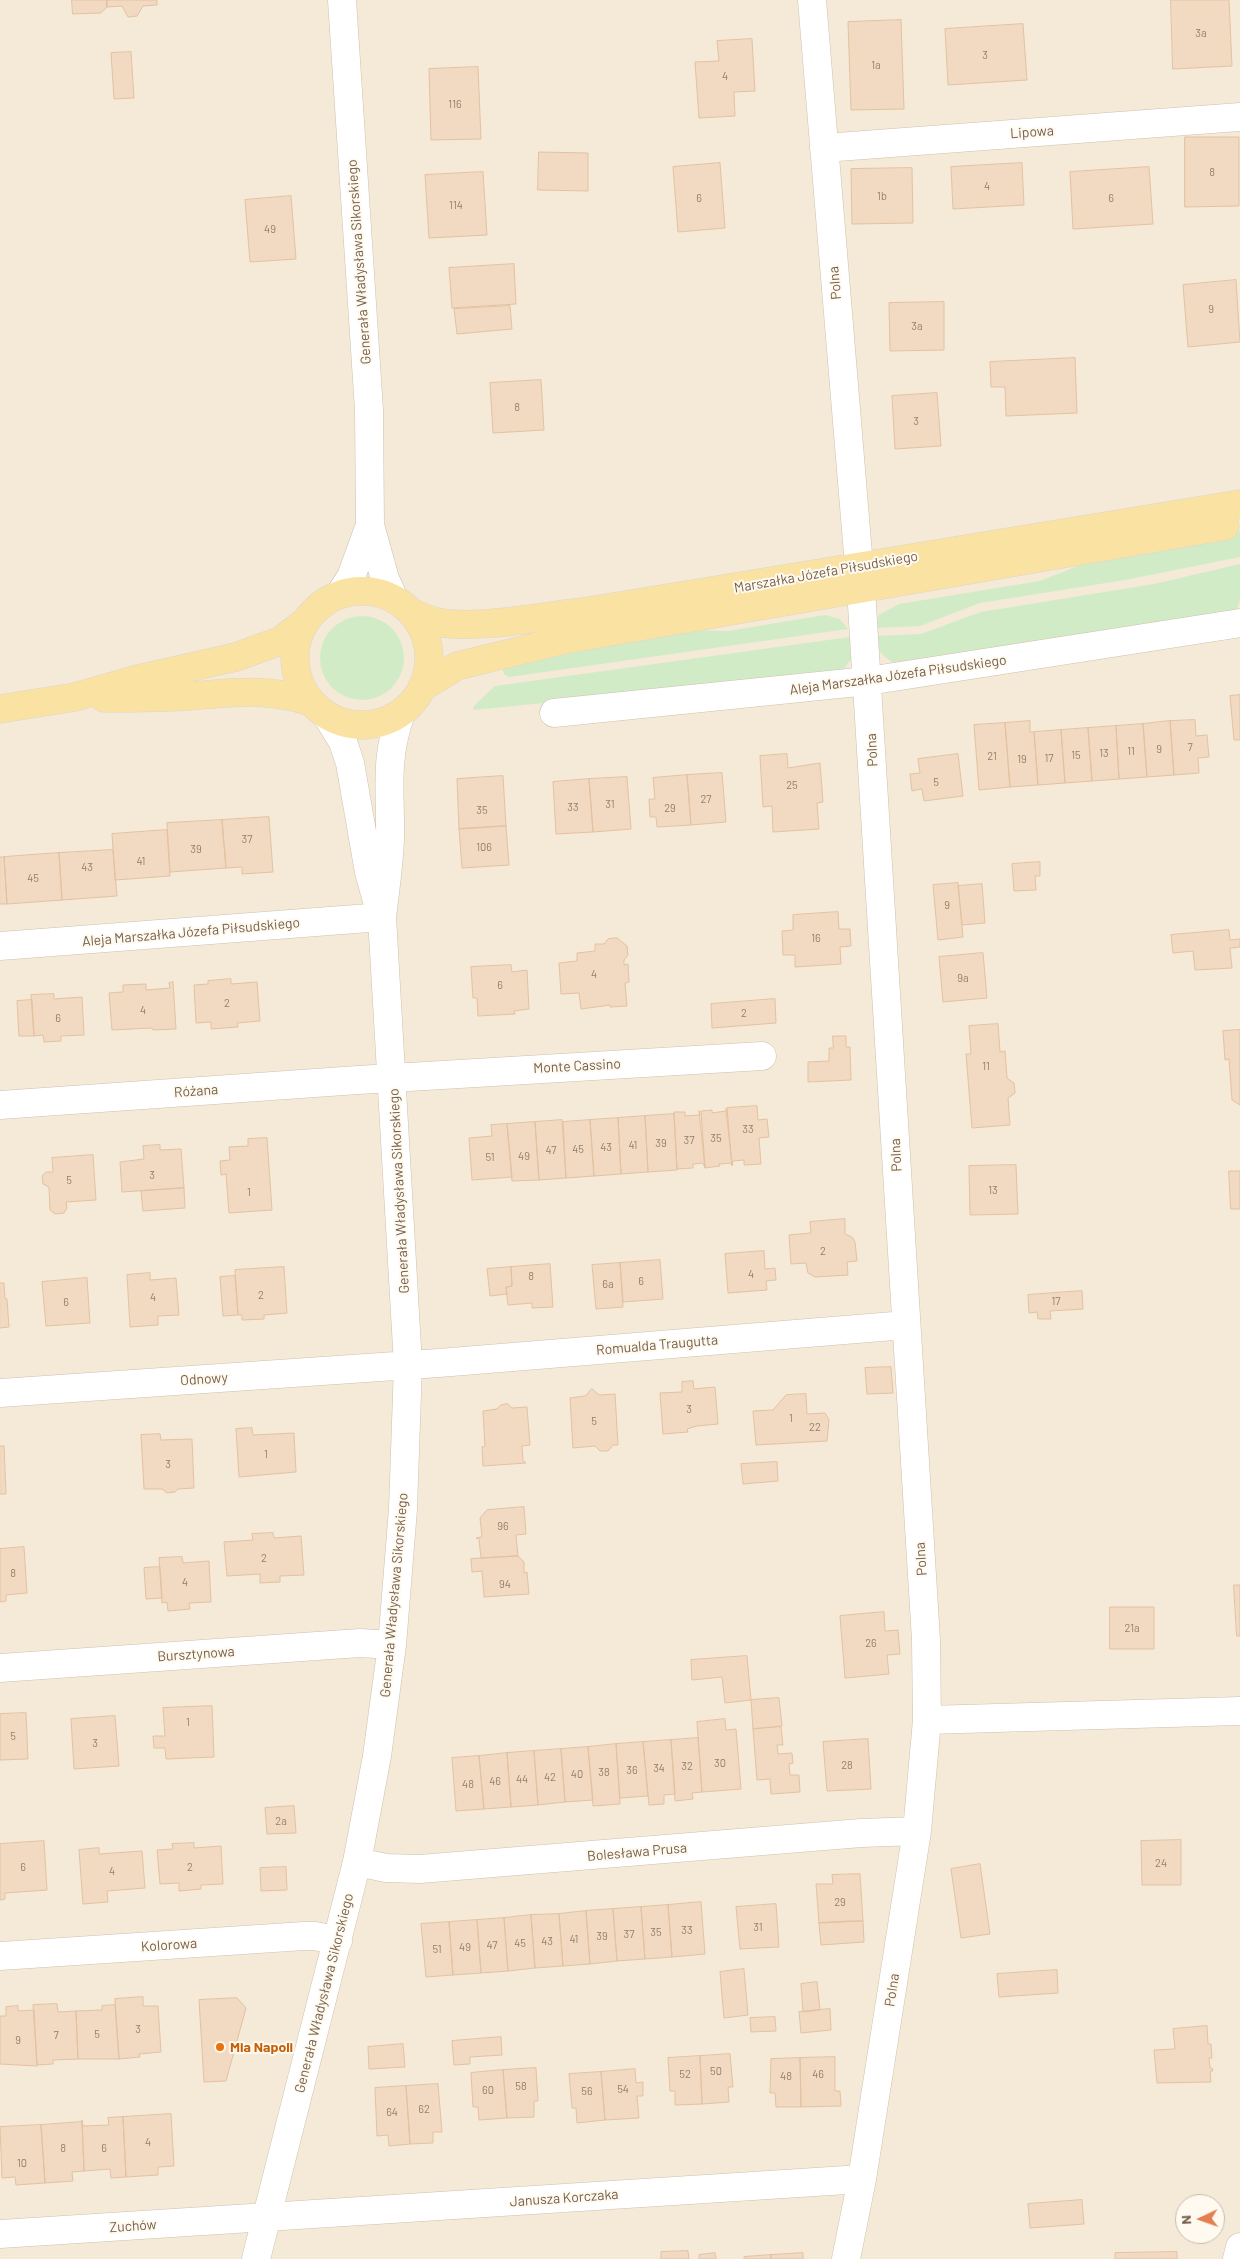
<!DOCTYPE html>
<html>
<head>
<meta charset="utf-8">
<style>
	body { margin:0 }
	#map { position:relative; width:1240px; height:2259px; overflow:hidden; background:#fcf7e9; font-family:Barlow,sans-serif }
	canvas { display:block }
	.north { position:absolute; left:1175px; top:2194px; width:50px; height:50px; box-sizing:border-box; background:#fffaf0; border:1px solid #c9bcae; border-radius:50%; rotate:267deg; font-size:14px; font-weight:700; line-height:20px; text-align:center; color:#77604c }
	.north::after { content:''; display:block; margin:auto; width:18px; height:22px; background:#e48050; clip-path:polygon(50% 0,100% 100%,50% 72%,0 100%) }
</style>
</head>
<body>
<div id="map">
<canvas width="1240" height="2259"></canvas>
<div class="north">N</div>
</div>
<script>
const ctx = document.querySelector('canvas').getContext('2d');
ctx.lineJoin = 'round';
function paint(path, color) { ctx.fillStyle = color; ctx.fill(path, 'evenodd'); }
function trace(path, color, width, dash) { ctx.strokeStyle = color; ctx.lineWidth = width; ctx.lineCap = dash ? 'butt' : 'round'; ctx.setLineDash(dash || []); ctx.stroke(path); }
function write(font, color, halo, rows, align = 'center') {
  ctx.font = font + ' Barlow,sans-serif'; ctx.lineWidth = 4; ctx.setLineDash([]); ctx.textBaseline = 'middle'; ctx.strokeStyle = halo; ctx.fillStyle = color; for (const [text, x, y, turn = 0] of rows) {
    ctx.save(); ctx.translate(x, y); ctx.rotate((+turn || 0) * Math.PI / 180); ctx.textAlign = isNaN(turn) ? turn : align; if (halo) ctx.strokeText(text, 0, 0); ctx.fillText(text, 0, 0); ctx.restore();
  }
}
const residential = new Path2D(`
	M0,0H1240V2259H0ZM1185,2204H1215V2234H1185Z`);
const green = new Path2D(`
	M1240,531V557L1125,580L980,603L920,626L876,628L879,615L899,604L1040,581L1101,557Z
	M1240,564V600L1236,613L896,665C884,656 876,652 876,636L921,634L981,612L1154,584Z
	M825,615L840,619L848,629L509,677L504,674L501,665L654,629L728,631Z
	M320 658a42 42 0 1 1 84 0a42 42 0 1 1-84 0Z
	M850,637L854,655L841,673L474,710L473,707L495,686Z`);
const building = new Path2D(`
	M72,0H107V7L101,13L73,14Z
	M107,0H157V5L143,6L137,16L128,17L122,6L107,7Z
	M1171,0H1229L1232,66L1173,69Z
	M901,20L904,109L851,110L848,22Z
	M1023,24L1027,80L948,85L945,29Z
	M752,39L755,91L734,92L735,116L699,118L695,62L719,61L717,41Z
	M131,52L134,98L114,99L111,53Z
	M478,67L481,139L431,140L429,69Z
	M1185,137H1239V206L1185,207Z
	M539,152L588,153V191L538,190Z
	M720,163L725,228L678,232L673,167Z
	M1022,163L1024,205L953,209L951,167Z
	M1149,167L1153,224L1073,229L1070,172Z
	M912,168L913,223L852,224L851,169Z
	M483,172L487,235L429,238L425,175Z
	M291,196L296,259L250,262L245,200Z
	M514,264L516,304L452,308L449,268Z
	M1236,280L1240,342L1188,347L1183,285Z
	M944,302V350L890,351L889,303Z
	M510,306L512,329L457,334L454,309Z
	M1075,358L1077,413L1006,416L1005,387H991L990,362Z
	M541,380L544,430L493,433L490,383Z
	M937,393L941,446L895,449L892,396Z
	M1240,695V740H1234L1230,696Z
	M1195,720L1196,736L1207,735L1209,757L1198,758L1199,773L1174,775L1170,721Z
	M1030,721V732H1034L1038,785L1010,787L1005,723Z
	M1170,721L1174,775L1147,777L1143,724Z
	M1005,723L1010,787L979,790L974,725Z
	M1143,724L1147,777L1119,779L1116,726Z
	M1116,726L1119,779L1092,781L1088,728Z
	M1088,728L1092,781L1065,783L1061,730Z
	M1061,730L1065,783L1038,785L1034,732Z
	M787,754L788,768L820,763L823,802L817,803L819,829L773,832L772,806L763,807L760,756Z
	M958,754L963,796L924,801L922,789L912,791L910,774L920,773L918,759Z
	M722,773L726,822L691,825L687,775Z
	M687,775L691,825L657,827L656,817H650L649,799H655L653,778Z
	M503,776L506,826L459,829L457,779Z
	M627,777L631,829L593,832L589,779Z
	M589,779L593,832L556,834L553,782Z
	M269,817L273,872L242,874V867L226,868L222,820Z
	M222,820L226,868L170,872L167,823Z
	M506,826L509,865L462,868L459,829Z
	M167,830L170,876L115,880L112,834Z
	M113,850L117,896L62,900L59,853Z
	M59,853L62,900L7,904L4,857Z
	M0,857H4L7,904H0Z
	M1040,862V876H1035L1036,890L1014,891L1012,864Z
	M958,883L963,937L938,940L933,885Z
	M982,884L985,923L962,925L958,886Z
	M838,912L839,929H850L851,946L840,947L841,964L795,967V955H783L782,931L793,930V915Z
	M1229,930L1230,940L1240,939V947L1230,948L1232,968L1195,970L1193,951L1173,953L1171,935Z
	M617,938L627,946L628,955L624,960V965L628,964L629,982L625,983L627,1006L610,1007V1005L581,1009L579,993L561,994L559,963L577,961V953L595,951V944H604L608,939Z
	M983,953L987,998L943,1002L939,957Z
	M511,965L512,972L527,970L529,1009L514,1011L515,1014L478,1016L477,998H473L471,967Z
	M231,979V984L257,982L260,1021L237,1023L238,1027L211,1029V1022L196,1023L194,985L208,984V981Z
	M173,982L176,1029L153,1030L152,1028L112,1030L109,993L123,992V985L146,984V990L170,988L169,983Z
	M54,994V999L82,997L84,1035L61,1036V1041L44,1042L43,1035L34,1036L31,995Z
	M775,999L776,1023L712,1028L711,1004Z
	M32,1000L34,1036H19L17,1001Z
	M998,1024L1000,1052L1005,1051L1007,1078L1014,1083L1015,1093L1008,1098L1010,1125L972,1128L966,1054H971L969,1026Z
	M1240,1030V1105L1232,1100L1229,1059L1225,1060L1223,1031Z
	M833,1036H846V1047H850L851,1080L808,1082V1062L829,1061V1048H833Z
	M757,1106L758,1120L767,1119L769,1137L759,1138L761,1164L744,1165V1160L733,1161L732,1166L727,1108Z
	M726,1109L732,1165L731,1163L719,1164L720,1166L705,1168L701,1111L712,1110V1113L726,1111Z
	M699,1111L705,1168L703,1163L693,1164V1168L677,1169L674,1112H685V1116L700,1115Z
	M674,1114L677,1170L648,1172L645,1116Z
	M645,1116L648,1172L621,1174L618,1118Z
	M618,1118L621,1174L594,1176L590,1120Z
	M562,1120L566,1178L539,1180L535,1122Z
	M590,1120L594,1176L566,1178L563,1122Z
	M535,1122L539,1180L512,1181L507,1124Z
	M507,1124L512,1177L472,1180L469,1138L492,1136L491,1125Z
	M267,1138L272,1210L229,1213L226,1174L221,1175L220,1161L230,1160L229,1147L248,1146V1139Z
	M160,1145V1150L181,1149L184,1188L122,1192L120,1162L144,1159L143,1146Z
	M93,1155L96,1200L66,1202L67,1208L64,1213L55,1214L50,1210L49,1187L43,1184L42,1176L46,1172H53L52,1158Z
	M1016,1165L1018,1214L970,1215L969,1166Z
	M1229,1171H1240V1209H1231Z
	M184,1188L185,1208L143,1211L141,1191Z
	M845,1219V1234L852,1237L855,1242L857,1261L847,1262L848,1275L815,1277L808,1273L806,1263L791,1264L789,1235L811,1233L810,1222Z
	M764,1251L765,1269L775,1268L776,1280L766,1281L767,1290L728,1293L725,1254Z
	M660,1260L663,1299L623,1302L620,1263Z
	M620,1263L623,1307L596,1309L592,1265Z
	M550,1264L553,1307L532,1308V1303L508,1305L506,1287L512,1286L511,1267Z
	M284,1267L287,1313L264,1315V1319L242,1320V1315H238L235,1270Z
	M511,1267L512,1286L506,1287L507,1294L490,1296L487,1269Z
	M150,1273V1280L176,1278L179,1315L158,1316V1325L130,1327L127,1275Z
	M235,1276L238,1315L223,1316L220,1277Z
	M87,1278L90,1323L46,1326L42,1282Z
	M0,1283H4L5,1299H7L9,1327L0,1328Z
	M1082,1291L1083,1309L1050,1311L1051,1319H1038L1037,1312L1029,1313L1028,1295Z
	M891,1367L893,1393L867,1394L865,1368Z
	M693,1381L694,1389L715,1387L718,1424L697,1426L687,1429L688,1432L663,1434L660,1393L682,1392V1382Z
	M592,1389L599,1395L615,1394L618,1445H613L608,1451H600L595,1446L573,1448L570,1398L585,1396Z
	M806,1394L807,1414L825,1413L829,1420L827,1441L756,1445L753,1411L773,1410L786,1395Z
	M508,1404L512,1408L527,1407L530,1445L522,1446L523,1461L526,1463L483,1466L482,1447L485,1446L483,1411L497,1409L501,1405Z
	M252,1428L253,1435L294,1433L296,1472L239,1477L236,1429Z
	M160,1434L161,1440L192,1439L194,1488L178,1489L175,1492L167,1493L162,1489H144L141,1435Z
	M0,1446H4L6,1494H0Z
	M777,1462L778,1481L743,1484L741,1464Z
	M524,1507L526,1534L516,1535L518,1556L481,1558L479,1539L476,1538L482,1537L480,1518L487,1510Z
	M273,1533L274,1538L301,1536L304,1575L280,1576V1582L260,1583V1574L227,1576L224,1542L253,1540L252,1534Z
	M24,1547L27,1593L6,1595V1601L0,1602V1549Z
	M518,1556L524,1562V1573L527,1572L529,1594L484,1597L482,1571L472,1572L471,1559Z
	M182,1557L183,1563L209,1561L211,1602L189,1603L190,1609L168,1611L167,1602L162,1603L159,1558Z
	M160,1567L162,1598L146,1599L144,1568Z
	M1234,1585H1240V1636H1237Z
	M1110,1607H1154V1649H1110Z
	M884,1612L885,1631L898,1630L900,1654L887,1655L889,1674L845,1678L840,1616Z
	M747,1656L751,1700L725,1703L722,1677L692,1680L691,1660Z
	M779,1698L782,1726L753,1729L751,1700Z
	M212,1706L214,1757L166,1759L165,1748H154L153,1736H165L163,1708Z
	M26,1713L28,1759L0,1760V1714Z
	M115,1716L119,1766L74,1769L71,1719Z
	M725,1719L726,1730L736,1729L741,1789L702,1792L697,1722Z
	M781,1727L783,1745H777L778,1754L792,1753L793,1763L789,1764L790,1775H799L800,1792L771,1794L770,1779L757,1780L753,1729Z
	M698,1738L702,1792L692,1793L693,1799L675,1801L671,1740Z
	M868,1739L871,1789L827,1791L823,1742Z
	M671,1740L675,1794L664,1795V1804L649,1805L643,1742Z
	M643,1742L648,1796L620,1798L616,1744Z
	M616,1744L620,1804L593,1806L588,1747Z
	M588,1747L593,1800L565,1802L561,1749Z
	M561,1749L565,1802L538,1805L534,1751Z
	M534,1751L538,1805L511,1807L507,1753Z
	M507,1753L511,1807L484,1809L479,1756Z
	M479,1756L484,1809L456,1811L452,1758Z
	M294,1806L296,1833L267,1834L265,1808Z
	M1181,1840V1885H1142L1141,1841Z
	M44,1841L47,1890L5,1893V1899L0,1900V1844Z
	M194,1843V1848L221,1846L223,1884L201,1885V1889L179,1891V1883L160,1884L157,1850L173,1849L172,1844Z
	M99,1848V1854L142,1851L145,1888L107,1891L108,1902L83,1904L79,1850Z
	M980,1864L990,1934L961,1938L951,1869Z
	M286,1867L287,1890L261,1891L260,1868Z
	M860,1874L863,1921L819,1923L816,1884H833L832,1875Z
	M701,1902L705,1954L672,1957L668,1905Z
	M776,1904L779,1947L740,1949L736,1907Z
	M668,1905L672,1957L645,1959L641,1907Z
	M641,1907L645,1959L617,1961L613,1909Z
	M613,1909L617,1961L590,1964L586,1911Z
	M586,1911L590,1964L563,1966L559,1914Z
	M559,1914L563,1966L535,1968L531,1915Z
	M531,1915L535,1968L508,1971L504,1918Z
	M504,1918L508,1971L481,1973L477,1920Z
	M477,1920L481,1973L453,1975L449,1922Z
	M850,1921H863L864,1942L821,1945L819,1923Z
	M449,1922L453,1975L426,1977L421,1924Z
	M744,1969L748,2015L724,2018L720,1972Z
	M1057,1970L1058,1993L999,1997L997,1974Z
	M817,1982L820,2010L803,2012L801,1984Z
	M143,1997V2006H158L161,2052L139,2054L140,2057L119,2059L115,1999Z
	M237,1998L246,2008L226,2081L204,2082L199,2000Z
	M57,2004L58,2012L76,2011L78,2059L53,2060V2064L37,2065L33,2005Z
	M115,2005L119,2059H78L76,2011L102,2010V2006Z
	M18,2006V2011L34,2010L37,2066L0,2064V2016H6V2007Z
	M830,2009L831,2030L801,2033L799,2012Z
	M775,2017L776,2031L751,2032L750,2018Z
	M1207,2026L1208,2044H1211L1212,2058H1209L1210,2068H1212L1213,2071H1210L1211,2082L1157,2083L1154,2050L1175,2049L1173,2029Z
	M501,2037L502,2055L470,2057V2064L454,2065L452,2041Z
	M403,2044L405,2067L369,2069L368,2047Z
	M730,2054L733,2087H728L729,2102L702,2104L700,2056Z
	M700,2056L702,2104L675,2105V2091H670L668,2058Z
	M835,2057V2091H840L841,2106L801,2107L800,2058Z
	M800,2058L801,2107H776L775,2093H770L771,2059Z
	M536,2068L538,2101H534V2117L507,2118L503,2070Z
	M635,2069L636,2083L643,2082V2096H637L639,2118L605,2120L601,2072Z
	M503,2070L507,2118L479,2120L478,2107H473L471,2073Z
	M601,2072L605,2120L577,2123L576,2108H572L569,2074Z
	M438,2084L442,2132H433V2143L410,2144L406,2086Z
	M406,2086L410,2144L389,2146L388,2135L377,2136L375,2088Z
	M171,2114L174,2166L158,2167V2175L126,2177L123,2117Z
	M123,2117L126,2177L111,2178L110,2169L84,2171L82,2120L83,2126L109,2125L108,2118Z
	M82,2122L84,2171L72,2172L73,2181L45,2183L41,2125Z
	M41,2125L45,2183L16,2185L15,2177L2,2178L0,2127Z
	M1082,2200L1084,2224L1030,2228L1028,2204Z
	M688,2251L689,2259H661V2252Z
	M1177,2252V2259H1115V2253Z
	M715,2253L716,2259H699V2255Z
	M803,2253V2259H771V2255Z
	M771,2255V2259H744V2257Z`);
const minor = new Path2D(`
	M342,0L369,410L370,525L385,579L394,599
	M812,0L859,566
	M824,148L1240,117
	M340,594L351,577L370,525
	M554,713L868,681L1240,623
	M327,716L343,742L350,763L369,872L379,908
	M0,946L382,917
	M0,1105L358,1080L762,1056
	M0,1393L439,1363L906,1325
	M0,1668L360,1643L392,1645
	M927,1720L1240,1711
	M357,1862L386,1868L420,1869L861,1833L917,1831
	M0,1956L304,1936H315L338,1941
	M0,2234L862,2179
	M256,2259L357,1862L377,1756L392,1645L403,1509L408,1365L382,917C385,891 389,865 390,839C391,791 384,761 401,713
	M846,2259L862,2179L917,1831L927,1720L926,1640L861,589
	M1237,2259L1240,2247`);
const major = new Path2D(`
	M295 658a67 67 0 1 1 134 0a67 67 0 1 1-134 0Z
	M412,613C420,616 429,620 437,622C474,630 544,616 583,612L1240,504
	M423,687L457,666L568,639L1225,526
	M104,698C132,698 161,698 189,696C232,693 269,687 311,702
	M0,709L75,697L138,679L236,657L280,641L306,621`);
const markers = [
	[220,2047,5,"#e8710a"]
];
const numberNames = [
	["3a",1201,33],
	["3",985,55],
	["1a",876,65],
	["4",725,76],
	["116",455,104],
	["8",1212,172],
	["4",987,186],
	["1b",882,196],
	["6",699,198],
	["6",1111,198],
	["114",456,205],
	["49",270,229],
	["9",1211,309],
	["3a",917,326],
	["8",517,407],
	["3",916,421],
	["7",1190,747],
	["9",1159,749],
	["11",1131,751],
	["13",1104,753],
	["15",1076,755],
	["21",992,756],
	["17",1049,758],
	["19",1022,759],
	["5",936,782],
	["25",792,785],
	["27",706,799],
	["31",610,804],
	["33",573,807],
	["29",670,808],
	["35",482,810],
	["37",247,839],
	["106",484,847],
	["39",196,849],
	["41",141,861],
	["43",87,867],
	["45",33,878],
	["9",947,905],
	["16",816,938],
	["4",594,974],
	["9a",963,978],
	["6",500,985],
	["2",227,1003],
	["4",143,1010],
	["2",744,1013],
	["6",58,1018],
	["11",986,1066],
	["33",748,1129],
	["35",716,1138],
	["37",689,1140],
	["39",661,1143],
	["41",633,1145],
	["43",606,1147],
	["45",578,1149],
	["47",551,1150],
	["49",524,1156],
	["51",490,1157],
	["3",152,1175],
	["5",69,1180],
	["13",993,1190],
	["1",249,1192],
	["2",823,1251],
	["4",751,1274],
	["8",531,1276],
	["6",641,1281],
	["6a",608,1284],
	["2",261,1295],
	["4",153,1297],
	["17",1056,1301],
	["6",66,1302],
	["3",689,1409],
	["1",791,1418],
	["5",594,1421],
	["22",815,1427],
	["1",266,1454],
	["3",168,1464],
	["96",503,1526],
	["2",264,1558],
	["8",13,1573],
	["4",185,1582],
	["94",505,1584],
	["21a",1132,1628],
	["26",871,1643],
	["1",188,1722],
	["5",13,1736],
	["3",95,1743],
	["30",720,1763],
	["28",847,1765],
	["32",687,1766],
	["34",659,1768],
	["36",632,1770],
	["38",604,1772],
	["40",577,1774],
	["42",550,1777],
	["44",522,1779],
	["46",495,1781],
	["48",468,1784],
	["2a",281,1821],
	["24",1161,1863],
	["6",23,1867],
	["2",190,1867],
	["4",112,1871],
	["29",840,1902],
	["31",758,1927],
	["33",687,1930],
	["35",656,1932],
	["37",629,1934],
	["39",602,1936],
	["41",574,1939],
	["43",547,1941],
	["45",520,1943],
	["47",492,1945],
	["49",465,1947],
	["51",437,1949],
	["3",138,2029],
	["5",97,2034],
	["7",56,2035],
	["9",18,2040],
	["50",716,2071],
	["52",685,2074],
	["46",818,2074],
	["48",786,2076],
	["58",521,2086],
	["54",623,2089],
	["60",488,2090],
	["56",587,2091],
	["62",424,2109],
	["64",392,2112],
	["4",148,2142],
	["8",63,2148],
	["6",104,2148],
	["10",22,2163]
];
const streetNames = [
	["Lipowa",1032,132,-4],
	["Generała Władysława Sikorskiego",359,262,-94],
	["Polna",835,283,-95],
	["Marszałka Józefa Piłsudskiego",826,572,-10],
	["Aleja Marszałka Józefa Piłsudskiego",898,675,-8],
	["Polna",872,750,-93],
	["Aleja Marszałka Józefa Piłsudskiego",191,932,-5],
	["Monte Cassino",577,1066,-3],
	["Różana",196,1091,-4],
	["Polna",896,1155,-93],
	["Generała Władysława Sikorskiego",399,1191,-93],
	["Romualda Traugutta",657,1345,-5],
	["Odnowy",204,1379,-4],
	["Polna",921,1559,-94],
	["Generała Władysława Sikorskiego",394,1595,-85],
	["Bursztynowa",196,1654,-4],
	["Bolesława Prusa",637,1852,-5],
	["Kolorowa",169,1945,-4],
	["Polna",892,1990,-81],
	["Generała Władysława Sikorskiego",324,1993,-76],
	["Janusza Korczaka",564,2198,-4],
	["Zuchów",133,2226,-4]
];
const foodNames = [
	["Mia Napoli",230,2047]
];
paint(residential, '#f4ead7');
paint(green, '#d2ebc7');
paint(building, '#f2d9c1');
trace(building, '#e4c2a1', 1);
trace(minor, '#cfc0ae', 29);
trace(major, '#dcd6d0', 29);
trace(minor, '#fff', 28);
trace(major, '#fae2a3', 28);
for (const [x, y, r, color] of markers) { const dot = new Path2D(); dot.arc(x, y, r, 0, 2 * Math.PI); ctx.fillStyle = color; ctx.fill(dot); trace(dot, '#fffaf0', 2); }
write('11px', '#967e69', null, numberNames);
write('14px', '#77604c', '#fffaf0', streetNames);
write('bold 14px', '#c56008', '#fffaf0', foodNames, 'left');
</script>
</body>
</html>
